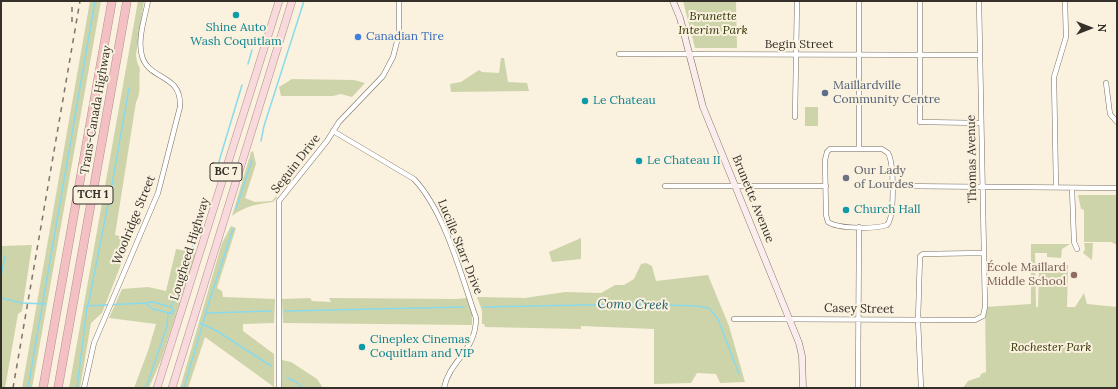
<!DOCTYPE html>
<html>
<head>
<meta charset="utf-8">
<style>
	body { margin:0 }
	#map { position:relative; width:1118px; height:389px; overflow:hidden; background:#faf1df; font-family:Lora,serif }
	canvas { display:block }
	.frame { position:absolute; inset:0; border:2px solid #35312a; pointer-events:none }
	.north { position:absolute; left:1070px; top:8px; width:40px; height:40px; -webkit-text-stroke:3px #faf1df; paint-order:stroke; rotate:90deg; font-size:11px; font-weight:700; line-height:16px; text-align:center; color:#35312a }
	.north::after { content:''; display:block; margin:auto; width:14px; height:18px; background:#35312a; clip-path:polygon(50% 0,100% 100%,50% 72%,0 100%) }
</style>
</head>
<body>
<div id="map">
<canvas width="1118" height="389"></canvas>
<div class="frame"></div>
<div class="north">N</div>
</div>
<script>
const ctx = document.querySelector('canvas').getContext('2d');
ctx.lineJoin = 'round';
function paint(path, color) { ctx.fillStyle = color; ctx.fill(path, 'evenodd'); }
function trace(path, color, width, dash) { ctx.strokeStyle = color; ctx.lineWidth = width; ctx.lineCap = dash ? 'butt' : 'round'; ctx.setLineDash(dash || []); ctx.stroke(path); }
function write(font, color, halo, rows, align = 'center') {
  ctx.font = font + ' Lora,serif'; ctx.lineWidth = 4; ctx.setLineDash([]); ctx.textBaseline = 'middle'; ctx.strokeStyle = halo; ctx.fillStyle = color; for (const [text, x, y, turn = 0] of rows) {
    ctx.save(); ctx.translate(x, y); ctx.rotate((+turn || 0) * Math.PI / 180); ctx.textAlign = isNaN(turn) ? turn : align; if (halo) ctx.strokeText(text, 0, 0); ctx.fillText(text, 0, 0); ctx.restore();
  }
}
const green = new Path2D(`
	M90,1H101L32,388H22Z
	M138,1H144L136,55L137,62L140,69C138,81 142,92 136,102L115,235L131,239L102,313L91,323L80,388H69Z
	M683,1H736L737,48H695Z
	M501,58H504L508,82L527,83L529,91L451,92L450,84L461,82L479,70L482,72L499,73Z
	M292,79L354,80L365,83L352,97L341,94L333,96H281L279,87Z
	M805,107H818V126H805Z
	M253,151L256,164L245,198L255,202L272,201L276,196L277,198L273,202C257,204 245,206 232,216L251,152Z
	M1078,195H1116L1117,245L1111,242H1084V210L1081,209Z
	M231,226L236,228L217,288L222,291L223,297L275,299L274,323L243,324V331L274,354V387L205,337L188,388H180L222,243Z
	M581,238V259L552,262L549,252Z
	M1084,243H1093L1092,260L1083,253L1085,249Z
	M1031,244H1070L1062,249L1061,258L1047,257V253H1035L1036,307H1038L1039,264L1068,265L1067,307H1075L1084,293L1087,304L1117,307V388H963L968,381L980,377L981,374L986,372L985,307L1031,304Z
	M32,245L22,311L18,314L5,388H1V246Z
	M176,249L196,253L161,360L149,388H134L148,351L156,324L109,318L122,289L148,287L166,291Z
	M646,263L652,266L656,281L708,275L729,326L745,382L720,383L716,374L697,373L691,383L654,384V329L581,326V329L485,327L484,324H482V311L477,297L525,298L565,292L601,293L615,285H624L634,279L641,264Z
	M310,298L312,301L331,302L329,298L456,299L467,298L472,312V325L283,323L282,299Z
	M282,360L291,362L317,379L323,388H282Z`);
const stream = new Path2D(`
	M248,64L252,50
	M261,141L264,126L304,1
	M214,178L242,85
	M236,209L252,160
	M1,276L5,256
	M1,298L22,303L46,304
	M145,303L153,302L171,307L178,292L198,230
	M86,306L145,303L153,309L173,314
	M88,306L113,179L129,88
	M483,307L636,304L696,306L709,308L718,319L739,374
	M285,311L464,307
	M168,313L174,311L171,307
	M207,313L271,311
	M200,323L217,331L271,366
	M287,378L295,381L303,388
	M28,388L95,1
	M77,388L87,307
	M146,388L167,326L168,313
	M184,388L210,299L233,229`);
const street = new Path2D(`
	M920,1V122L981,123
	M619,54L979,55
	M1106,83L1110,114L1117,122
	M795,117L797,1
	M333,131L414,179C445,212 461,275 476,318C476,352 450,359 444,388
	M830,149H882L888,153C894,163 895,217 887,225C875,229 838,229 828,222L826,215L825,160L827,152Z
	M859,149V1
	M665,186H826
	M892,186L1117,188
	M1056,187L1054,77L1066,37L1065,1
	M1072,188L1074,242L1077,249
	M734,319L975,320L983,316L985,307L979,1
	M84,388L94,343L158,193L180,107C182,73 149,81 142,56C137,40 145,17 148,1
	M279,388V201L327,141L339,122L383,76L393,57L399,34V1
	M858,388L859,227
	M921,388L918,320L920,256L923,254L983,253`);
const secondary = new Path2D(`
	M673,1L680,18L703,107L799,343L802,356L803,388`);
const primary = new Path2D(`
	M157,388L279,1
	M172,388L292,1`);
const highway = new Path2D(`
	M43,388L112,1
	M58,388L127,1`);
const rail = new Path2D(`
	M72,22V1
	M13,388L80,1`);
const markers = [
	[236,15,4,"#0f9aa8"],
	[358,37,4,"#3f7fe0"],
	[825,93,4,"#5c6f8a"],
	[585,101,4,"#0f9aa8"],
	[639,161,4,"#0f9aa8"],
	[846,178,4,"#6b7280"],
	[846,210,4,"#0f9aa8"],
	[1074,275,4,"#8d6e63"],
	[362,347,4,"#0f9aa8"]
];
const shields = [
	[226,172,32],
	[93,195,40]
];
const shieldNames = [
	["BC 7",226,172],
	["TCH 1",93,195]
];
const parkNames = [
	["Brunette",713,17],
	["Interim Park",713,31],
	["Rochester Park",1051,348]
];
const cultureNames = [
	["Shine Auto",236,28,"center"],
	["Wash Coquitlam",236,42,"center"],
	["Le Chateau",593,101],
	["Le Chateau II",647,161],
	["Church Hall",854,210],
	["Cineplex Cinemas",370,340],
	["Coquitlam and VIP",370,354]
];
const shopNames = [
	["Canadian Tire",366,37]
];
const streetNames = [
	["Begin Street",799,45],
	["Trans-Canada Highway",96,110,-80],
	["Thomas Avenue",972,159,-91],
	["Seguin Drive",296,164,-52],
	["Brunette Avenue",753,199,68],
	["Woolridge Street",134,220,-68],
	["Lucille Starr Drive",460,247,68],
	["Lougheed Highway",190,249,-73],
	["Casey Street",859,309,1]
];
const serviceNames = [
	["Maillardville",833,86],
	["Community Centre",833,100]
];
const worshipNames = [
	["Our Lady",854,171],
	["of Lourdes",854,185]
];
const educationNames = [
	["École Maillard",1066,268],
	["Middle School",1066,282]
];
const waterNames = [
	["Como Creek",633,305,1]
];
paint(green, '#ced4a9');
trace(stream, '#8adaeb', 1.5);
trace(street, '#776e5f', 5.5);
trace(secondary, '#776e5f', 7);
trace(primary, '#b08e8e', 8);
trace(highway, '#b08e8e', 9);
trace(street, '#fff', 4.5);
trace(secondary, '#fbeced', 6);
trace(primary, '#f8d9dc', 7);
trace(highway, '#f3c0c4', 8);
trace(rail, '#7b756b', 1.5, [5, 5]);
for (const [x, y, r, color] of markers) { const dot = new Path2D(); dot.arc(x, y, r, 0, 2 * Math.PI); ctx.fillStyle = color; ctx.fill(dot); trace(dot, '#faf1df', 1.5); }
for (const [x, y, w] of shields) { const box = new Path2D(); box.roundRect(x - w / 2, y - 9, w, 18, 3); ctx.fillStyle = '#faf1df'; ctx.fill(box); trace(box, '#35312a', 1); }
write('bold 11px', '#35312a', null, shieldNames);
write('italic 12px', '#333706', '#faf1df', parkNames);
write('12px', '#0d838f', '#faf1df', cultureNames, 'left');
write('12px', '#366cbe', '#faf1df', shopNames, 'left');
write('12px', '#35312a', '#faf1df', streetNames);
write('12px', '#4e5e75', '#faf1df', serviceNames, 'left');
write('12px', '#5b616d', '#faf1df', worshipNames, 'left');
write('12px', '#785e54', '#faf1df', educationNames, 'right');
write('italic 13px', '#1b5d6a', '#faf1df', waterNames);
</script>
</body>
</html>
